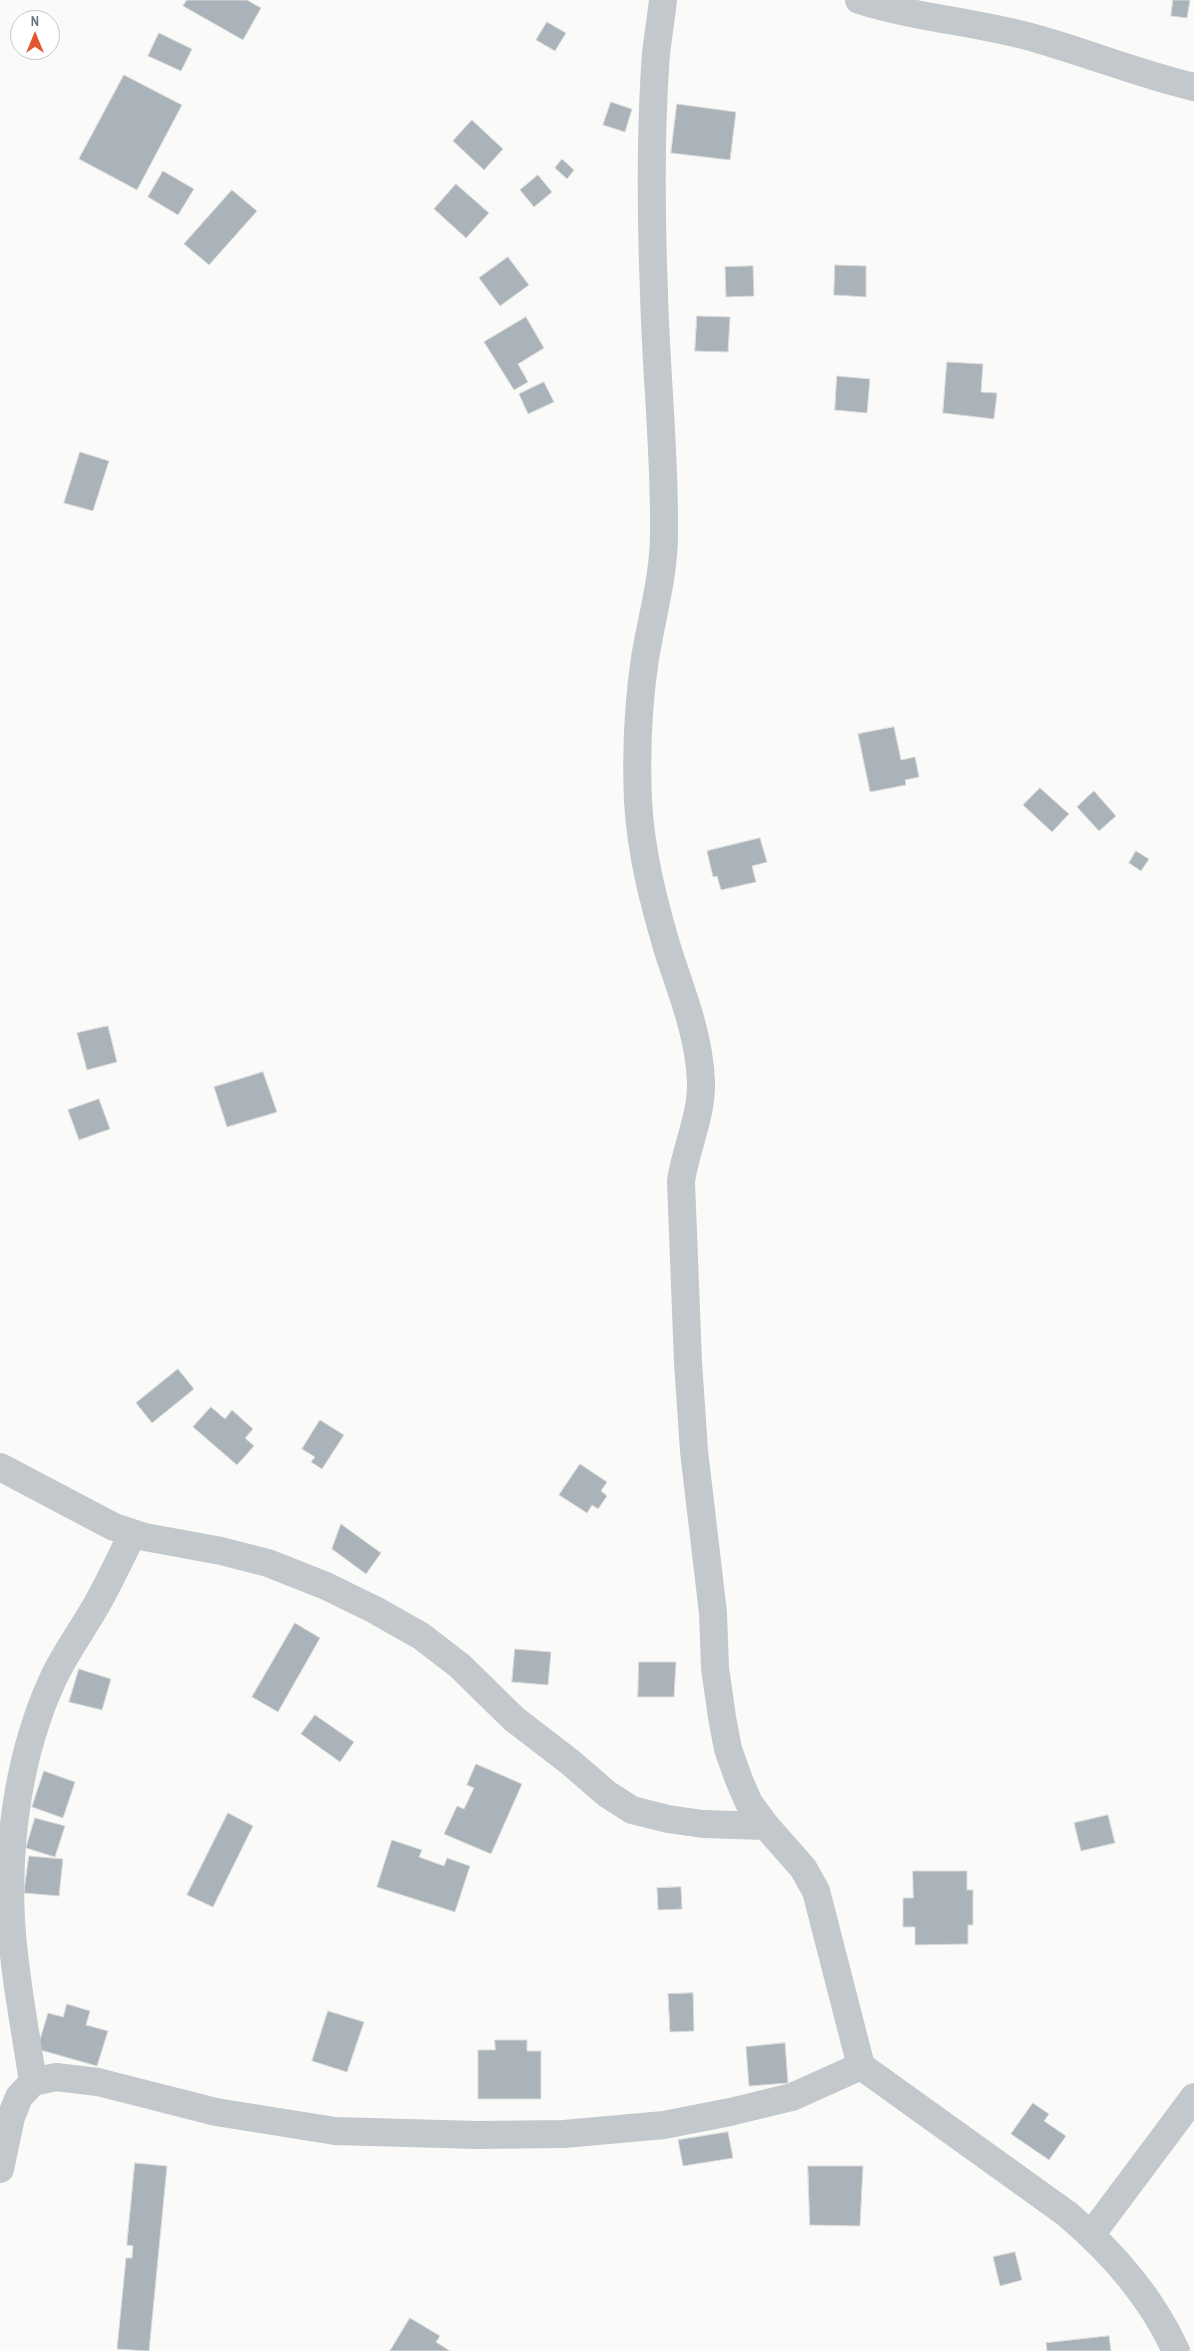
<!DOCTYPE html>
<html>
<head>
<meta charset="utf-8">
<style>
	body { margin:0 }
	#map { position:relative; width:1194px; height:2351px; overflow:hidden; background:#fafaf8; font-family:"Archivo Narrow",sans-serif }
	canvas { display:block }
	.north { position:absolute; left:10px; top:10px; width:50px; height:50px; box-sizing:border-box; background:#fff; border:1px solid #c1c8cd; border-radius:50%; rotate:0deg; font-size:14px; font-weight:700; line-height:20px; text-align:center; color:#657683 }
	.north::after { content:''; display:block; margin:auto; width:18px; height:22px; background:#e4572e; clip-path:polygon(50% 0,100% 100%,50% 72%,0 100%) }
</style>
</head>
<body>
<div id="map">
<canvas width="1194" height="2351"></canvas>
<div class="north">N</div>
</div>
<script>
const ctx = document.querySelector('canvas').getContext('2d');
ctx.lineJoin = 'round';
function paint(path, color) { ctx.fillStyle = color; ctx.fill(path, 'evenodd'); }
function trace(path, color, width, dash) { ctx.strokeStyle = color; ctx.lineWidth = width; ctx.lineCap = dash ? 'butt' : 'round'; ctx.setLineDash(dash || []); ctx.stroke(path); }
const building = new Path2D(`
	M187,0H247L261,8L243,40L183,6Z
	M1173,0H1190L1187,18L1171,16Z
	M547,22L566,33L555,51L536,40Z
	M159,33L192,49L181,71L148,56Z
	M124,75L182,105L137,190L79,159Z
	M611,102L632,109L625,132L603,125Z
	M677,104L736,112L730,160L671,153Z
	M472,120L503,149L484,170L453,141Z
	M562,159L574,170L567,179L555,168Z
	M163,171L194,189L178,215L148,197Z
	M538,175L552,192L534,207L520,190Z
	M456,184L489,213L466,238L434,209Z
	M232,190L257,211L209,265L184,244Z
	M508,257L529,285L500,306L479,278Z
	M835,265L866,266V297L834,295Z
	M753,266L754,296L726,297L725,267Z
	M697,316L730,317L728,352L695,351Z
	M526,317L544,348L518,364L528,382L514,390L484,342Z
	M947,362L983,364L981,392L997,393L994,419L943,413Z
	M837,376L870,379L867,413L835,410Z
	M544,382L554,402L528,414L519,394Z
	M80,452L109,461L93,511L64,503Z
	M894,727L901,760L915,757L919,777L905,780L906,785L870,792L858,734Z
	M1040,788L1069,814L1052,832L1023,805Z
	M1094,791L1116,816L1099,831L1077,807Z
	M760,838L767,862L752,866L756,882L721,890L717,876L713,877L707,851Z
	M1136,851L1149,859L1141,871L1129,863Z
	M108,1026L117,1062L87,1070L77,1033Z
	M263,1072L277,1112L227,1127L214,1087Z
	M99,1099L110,1129L79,1140L68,1110Z
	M178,1369L194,1389L152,1423L136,1403Z
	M211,1407L225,1419L232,1410L253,1429L245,1438L254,1446L237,1465L193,1427Z
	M320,1420L344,1435L322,1469L311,1462L315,1457L302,1449Z
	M580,1464L607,1482L601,1491L607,1496L598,1509L592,1505L587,1513L559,1495Z
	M341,1524L381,1553L366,1574L332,1549Z
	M295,1623L320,1638L278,1712L252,1697Z
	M515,1649L551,1652L548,1685L512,1682Z
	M639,1662H676L674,1697H638Z
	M79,1669L111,1679L102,1710L69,1702Z
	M315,1715L354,1742L340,1762L301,1734Z
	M476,1764L522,1784L491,1854L444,1834L457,1806L464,1809L474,1788L467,1785Z
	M44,1771L75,1782L63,1818L32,1807Z
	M228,1813L253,1826L213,1907L187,1895Z
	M1108,1815L1115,1843L1081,1851L1074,1823Z
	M35,1818L65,1826L55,1857L26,1848Z
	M392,1840L422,1850L419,1857L444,1866L447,1858L470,1866L455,1912L377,1887Z
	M29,1856L63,1859L59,1896L24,1893Z
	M913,1871H967V1890H973V1925H968V1944L915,1945V1927H903V1898H913Z
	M681,1887L682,1909L658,1910L657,1888Z
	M693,1993L694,2031L670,2032L668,1994Z
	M67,2004L90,2011L86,2025L108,2031L97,2066L37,2049L48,2013L63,2017Z
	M328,2011L364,2022L347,2072L312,2061Z
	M495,2040H527V2051H541V2099H478V2050H495Z
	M785,2043L788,2083L749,2086L746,2047Z
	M1033,2103L1049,2114L1044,2121L1066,2136L1049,2160L1011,2134Z
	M728,2132L733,2158L683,2166L678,2140Z
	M135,2163L167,2166L149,2351L117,2349L126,2258H132L133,2246L127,2245Z
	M808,2166H863L860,2226L810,2225Z
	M1015,2252L1022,2280L1000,2286L993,2257Z
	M410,2318L440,2336L436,2342L450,2351H390Z
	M1109,2336L1111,2351H1047L1046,2343Z`);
const street = new Path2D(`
	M663,0C661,18 658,36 656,54C650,133 651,214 654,294C656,373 665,454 664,533C664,576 652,616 645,658C638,705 636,754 638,801C641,854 654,904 669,954C683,996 699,1036 701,1081C702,1116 686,1147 681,1181L688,1362L694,1451L713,1613L715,1668L722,1717L728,1749L739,1780L749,1803L766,1826L803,1868L816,1891L861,2066L1067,2214C1112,2252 1151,2296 1176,2351
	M859,0C919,19 982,22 1041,40C1093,55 1142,75 1194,87
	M0,1467L114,1527L145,1537L221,1551L268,1563L326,1586L375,1610L421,1636L460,1666L514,1719L570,1762L607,1794L632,1810L668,1819L703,1824L766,1826
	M33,2082C25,2028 14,1974 11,1920C7,1840 19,1753 53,1679C65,1653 83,1629 97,1604C110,1581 121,1557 133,1533
	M0,2169L11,2117L19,2097L33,2082L56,2077L98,2082L216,2112L335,2131L477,2135L564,2134L664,2125L730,2112L792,2097L861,2066
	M1091,2235L1194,2097`);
paint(building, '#aab3b9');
trace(building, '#dcdcda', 1);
trace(street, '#c3c8cc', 28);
</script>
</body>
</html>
